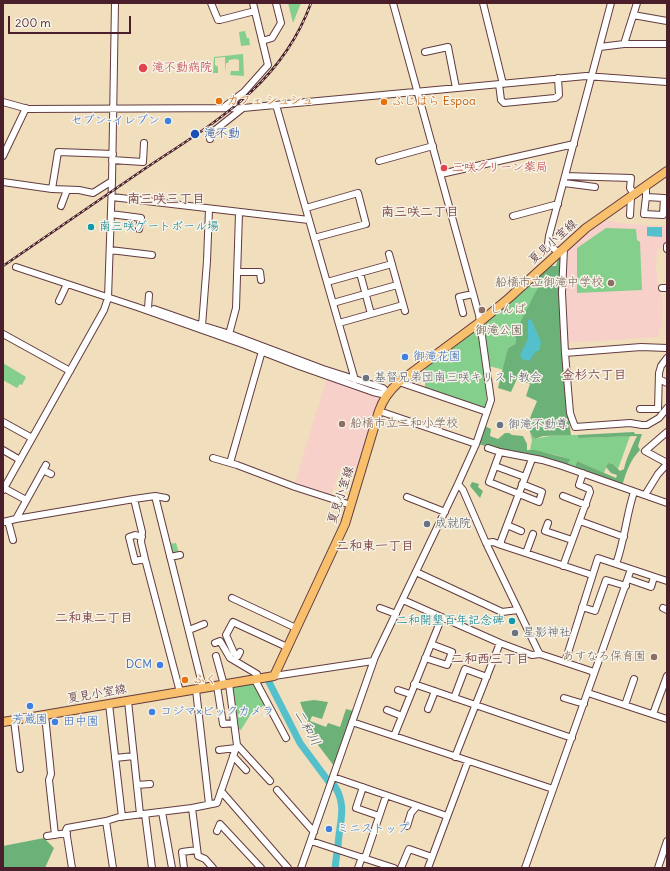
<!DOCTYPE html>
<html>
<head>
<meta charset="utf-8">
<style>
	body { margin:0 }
	#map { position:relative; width:670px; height:871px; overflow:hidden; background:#f0debc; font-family:Delius,sans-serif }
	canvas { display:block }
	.frame { position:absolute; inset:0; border:4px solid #4a1f2b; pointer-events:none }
	.scale { position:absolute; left:8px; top:16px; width:123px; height:18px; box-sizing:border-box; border:2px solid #4a1f2b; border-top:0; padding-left:5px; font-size:12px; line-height:14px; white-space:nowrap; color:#4a1f2b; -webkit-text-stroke:3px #f7f3e8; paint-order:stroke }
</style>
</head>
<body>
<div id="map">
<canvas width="670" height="871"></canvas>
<div class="frame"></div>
<div class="scale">200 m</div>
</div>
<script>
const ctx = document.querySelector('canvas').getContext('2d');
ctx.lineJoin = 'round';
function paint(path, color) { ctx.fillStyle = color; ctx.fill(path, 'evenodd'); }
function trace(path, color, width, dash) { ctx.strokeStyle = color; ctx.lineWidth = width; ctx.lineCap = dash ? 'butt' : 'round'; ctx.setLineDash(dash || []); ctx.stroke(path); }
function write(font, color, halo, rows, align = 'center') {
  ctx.font = font + ' Delius,"Klee One",sans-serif'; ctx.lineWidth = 3; ctx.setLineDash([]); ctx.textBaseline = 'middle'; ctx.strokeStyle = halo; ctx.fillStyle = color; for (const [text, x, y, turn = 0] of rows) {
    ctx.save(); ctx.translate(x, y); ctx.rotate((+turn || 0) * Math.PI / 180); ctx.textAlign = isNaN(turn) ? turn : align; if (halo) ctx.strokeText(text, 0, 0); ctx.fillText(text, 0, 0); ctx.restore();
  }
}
const built = new Path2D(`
	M604,220L627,224L667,226V237L665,248L657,249L656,268L658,285L663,301L662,322L658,337L566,343L564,307L566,252L585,234Z
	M327,377L378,394L380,397L375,409L356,473L340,468L330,498L294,486Z`);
const green = new Path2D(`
	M288,3H301L293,23Z
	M245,31L247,38H249L250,45L241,46L239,32Z
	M243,54L244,76L230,75L231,71H239V60L235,59L229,60L228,63H226L225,72V57L215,58V65L218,67V73H213L214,57Z
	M606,228L636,229L637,240L640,242L642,290L577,293V248Z
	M538,277L540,282L516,338L515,344L508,348L504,370L489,366L484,331L486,323Z
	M474,331L478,333C481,354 491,389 485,409L425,389V368Z
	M3,363L26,377L22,385L20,384L17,388L3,380Z
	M530,434L535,439C549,435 563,435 577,435L579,438L630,436L618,469L613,464L608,463L604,473L577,461L575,467L568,464L569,459L556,455L530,450L532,440Z
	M176,543L179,553L170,555L167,544Z
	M254,684L265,705L252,712L241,730L237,729L231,688Z`);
const forest = new Path2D(`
	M563,255L568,415L571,435L543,436L535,439C523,428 532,414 537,401L526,396L530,384L525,382L527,376L520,372L511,392L498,388L508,348L515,344L516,338L515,333L539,285L540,282L538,277L551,266H556L558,259Z
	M485,426L491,429L490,436L498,439L505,433H509L512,435L523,436L527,444V450H535L570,459L568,464L575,467L577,461L616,478L617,475L611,473L606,467L608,463L613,464L620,471L624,469C625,462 633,444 637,436L579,438L577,435L634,432L635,434H642L638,446L640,450C630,460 626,473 622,486L591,475L478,444Z
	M472,482L479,484L478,487L483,491L480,498L470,486Z
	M314,700L328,702L322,719L312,716L310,721L326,727L328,723L340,727L346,709L354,711L334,766L315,741L300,702Z
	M44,838L54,848L45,868H3V846Z`);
const water = new Path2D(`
	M647,227H662V237L647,236Z
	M531,319L541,342L539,351H536L529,361L522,359L520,355L528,339V320Z`);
const river = new Path2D(`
	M269,682L300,743L329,782
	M334,785C348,806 339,823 338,846
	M335,868L337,852`);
const minor = new Path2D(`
	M211,3L218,20H220L255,11
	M483,3L503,84
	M633,15L667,21
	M262,41L272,38L281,23L276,3
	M624,44L637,3
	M600,47L624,44H667
	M425,52L448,47L456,88
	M499,84L501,100L504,103L555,98L559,95L558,78
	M3,102L28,109L243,108L586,76L667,82
	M276,105L355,380
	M223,108L244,92L268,65L253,3
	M210,139V134L243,108
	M3,156L26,108
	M112,160L143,162L144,143
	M379,161L433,146
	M441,174L574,144
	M565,176L631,178L630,188L634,194
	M3,182L52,189L79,190L93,193L112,181
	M564,183L595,187
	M646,186V197L664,198L663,215L644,214L646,197
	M52,189L58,152L113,154
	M112,197L309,220
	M61,206L67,190
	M306,208L358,193L366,224L314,238
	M111,214L141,218L139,229
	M630,215L631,197
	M513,216L558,204
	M667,246V249
	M564,248L562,293L565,353L570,413L575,427L630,423L642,425H647L659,418L667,408
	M110,250L152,255
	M559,253L548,244L549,236L611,3
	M389,254L405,311
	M16,267L137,307L245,345L299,366L373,392L386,395
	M238,272H260L261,280
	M360,273L371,314
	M327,282L392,264
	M662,288H667
	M59,301L67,284
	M333,303L397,285
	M148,308L149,295
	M154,309L194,323L230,334L323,369L383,388L388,393
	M463,313L459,297L473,294
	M339,323L403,305
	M202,326L207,261L209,209
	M3,334L70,371
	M228,338L236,308L239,213
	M565,353L641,347L667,348
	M659,379L667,383
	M399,382L487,412
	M640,409H658L659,373L661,366L667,358
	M379,411L476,444
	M3,422L32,438
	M667,432L645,451L667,463
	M488,448L500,452L542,460L562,466L667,503
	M3,450L20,460
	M500,452L489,482L539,502L542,492L522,484
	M213,458L237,465L295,487L351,505
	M230,463L262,351
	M495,466L525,477
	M43,470L51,474
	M458,484L463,490L486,543L538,651L540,654L591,671L594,674L525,868
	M4,488L26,500
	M3,490L104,310L108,298L112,181L115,3
	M645,495L658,474L667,464
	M155,496L203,688
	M563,496L586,505
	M407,497L445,512
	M166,498L155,496L134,499L142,532L141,542L145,559L180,692
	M16,519L134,499
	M8,521L13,540
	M580,521L624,537
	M3,522L16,519L46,465
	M548,523L545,531L572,540
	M507,525L521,531
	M142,537L135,535L129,537L135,561L145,559
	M486,543L493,542L501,545L592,575
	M501,545V541L532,459
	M526,553L533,534
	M170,557L180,555
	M616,564C625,539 626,516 634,492
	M563,566L590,492L589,489L579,485L583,473
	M416,572L502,612L518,610
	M628,579L651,587L654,577
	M232,598L296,628
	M403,600L500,643L532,655L540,654
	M582,607L595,611L606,580L626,586
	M380,608L396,614
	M663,608L667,610
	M189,630L204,624
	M215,643L220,641L230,658L257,674L259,679
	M240,652L238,656L234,653L226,635L233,622L287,647
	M216,656L224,685
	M425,658L447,665L452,652L431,644
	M565,662L598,558L667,581
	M594,674L631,569
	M274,676L373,661
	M255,680L286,738
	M414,684L572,738
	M217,686L223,724L234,723
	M196,690L209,804
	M398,690L410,694
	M588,693L667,719
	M454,698L465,669L487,677
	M564,698L584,704
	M128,701L140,814
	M109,704L122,817
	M625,705L634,679
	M428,709L435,691
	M387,710L402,716
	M653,714L667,676
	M45,715L51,774L49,780L55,835
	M14,720L20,769
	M352,722L553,789
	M394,736L442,617
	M237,745L270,781
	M219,750L236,748
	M233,756L246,770
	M455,757L500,643
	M115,758L134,756
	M333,777L447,816
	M137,785L150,784
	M363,787L356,808L379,816
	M277,790L314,832
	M221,791L288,868
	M192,808L198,856L205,859L213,868
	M162,812L172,868
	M145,814L152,868
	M106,821L113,868
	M407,826L411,813L417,806
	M217,831L220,824L261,868
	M47,836L67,833
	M311,841L394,868
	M365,858L386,796
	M72,868L66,830L67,828L106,821L119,817L192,808L217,803L237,745L229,684
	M184,868L182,852L197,850
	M301,868L375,657L458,484L476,444L491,400L479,315L393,3
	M358,868L362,857
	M401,868L409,849L432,857
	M428,868L468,761
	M658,868L667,841`);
const major = new Path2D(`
	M3,722L274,676L345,524L379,411C383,399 390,390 399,382L480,322L509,298L586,228L667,171`);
const rail = new Path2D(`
	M3,266C49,234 95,203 140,172C211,124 280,88 311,3`);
const markers = [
	[143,68,5,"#e0444e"],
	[219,101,4,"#e8710a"],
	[384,102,4,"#e8710a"],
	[168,121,4,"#3f7fe0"],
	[195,134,5,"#1a4fb4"],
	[444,168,4,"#e0444e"],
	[91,227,4,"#0f9aa8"],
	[611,283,4,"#8d6e63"],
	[482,310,4,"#8d6e63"],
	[405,357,4,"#3f7fe0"],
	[366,378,4,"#6b7280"],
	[342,424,4,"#8d6e63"],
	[500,425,4,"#6b7280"],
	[427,524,4,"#6b7280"],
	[512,621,4,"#0f9aa8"],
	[515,633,4,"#6b7280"],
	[654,657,4,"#8d6e63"],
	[160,665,4,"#3f7fe0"],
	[185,680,4,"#e8710a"],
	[30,706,4,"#3f7fe0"],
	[152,712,4,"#3f7fe0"],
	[55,722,4,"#3f7fe0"],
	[329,829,4,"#3f7fe0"]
];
const healthNames = [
	["滝不動病院",152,68],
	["三咲グリーン薬局",452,168]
];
const foodNames = [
	["カフェ シュシュ",227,101],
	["ふじはら Espoa",392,102],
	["ふく",193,680]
];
const shopNames = [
	["セブン-イレブン",160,121,"right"],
	["御滝花園",413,357],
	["DCM",152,665,"right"],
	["コジマ×ビックカメラ",160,712],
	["芳蔵園",30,720,"center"],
	["田中園",63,722],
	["ミニストップ",337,829]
];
const transitNames = [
	["滝不動",204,134]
];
const cultureNames = [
	["南三咲ゲートボール場",99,227],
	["二和開墾百年記念碑",504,621,"right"]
];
const streetNames = [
	["夏見小室線",553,242,-42],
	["夏見小室線",341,495,-72],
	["夏見小室線",97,694,-10]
];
const educationNames = [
	["船橋市立御滝中学校",603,283],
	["しんば",490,310,"left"],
	["船橋市立二和小学校",350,424,"left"],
	["あすなろ保育園",646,657]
];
const parkNames = [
	["御滝公園",499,331]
];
const worshipNames = [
	["基督兄弟団南三咲キリスト教会",374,378],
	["御滝不動尊",508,425],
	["成就院",435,524],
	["星影神社",523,633]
];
const neighbourhoodNames = [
	["南三咲三丁目",166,199],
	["南三咲二丁目",420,212],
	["金杉六丁目",594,375],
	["二和東一丁目",375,546],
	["二和東二丁目",94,618],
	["二和西三丁目",490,659]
];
const waterNames = [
	["二和川",307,728,60]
];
paint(built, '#f7d0c9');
paint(green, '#85cf8c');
paint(forest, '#6cb278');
paint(water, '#53c0cc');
trace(river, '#53c0cc', 7);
trace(minor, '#633c41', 8);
trace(major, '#633c41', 10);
trace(minor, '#fff', 6);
trace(major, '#f8bf6c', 8);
trace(rail, '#4a1f2b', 2.5);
trace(rail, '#f7f3e8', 1, [3]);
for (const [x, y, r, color] of markers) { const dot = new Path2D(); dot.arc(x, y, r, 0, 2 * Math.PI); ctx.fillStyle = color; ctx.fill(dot); trace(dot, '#f7f3e8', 1.5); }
write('12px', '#be3a42', '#f7f3e8', healthNames, 'left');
write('12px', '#c56008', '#f7f3e8', foodNames, 'left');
write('12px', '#366cbe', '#f7f3e8', shopNames, 'left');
write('12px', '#164399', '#f7f3e8', transitNames, 'left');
write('12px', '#0d838f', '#f7f3e8', cultureNames, 'left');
write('12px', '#4a1f2b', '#f7f3e8', streetNames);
write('12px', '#785e54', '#f7f3e8', educationNames, 'right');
write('12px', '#5c5448', '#f7f3e8', parkNames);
write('12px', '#5b616d', '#f7f3e8', worshipNames, 'left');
write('bold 13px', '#7e4647', '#f7f3e8', neighbourhoodNames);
write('italic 13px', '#4d5763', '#f7f3e8', waterNames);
</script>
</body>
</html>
